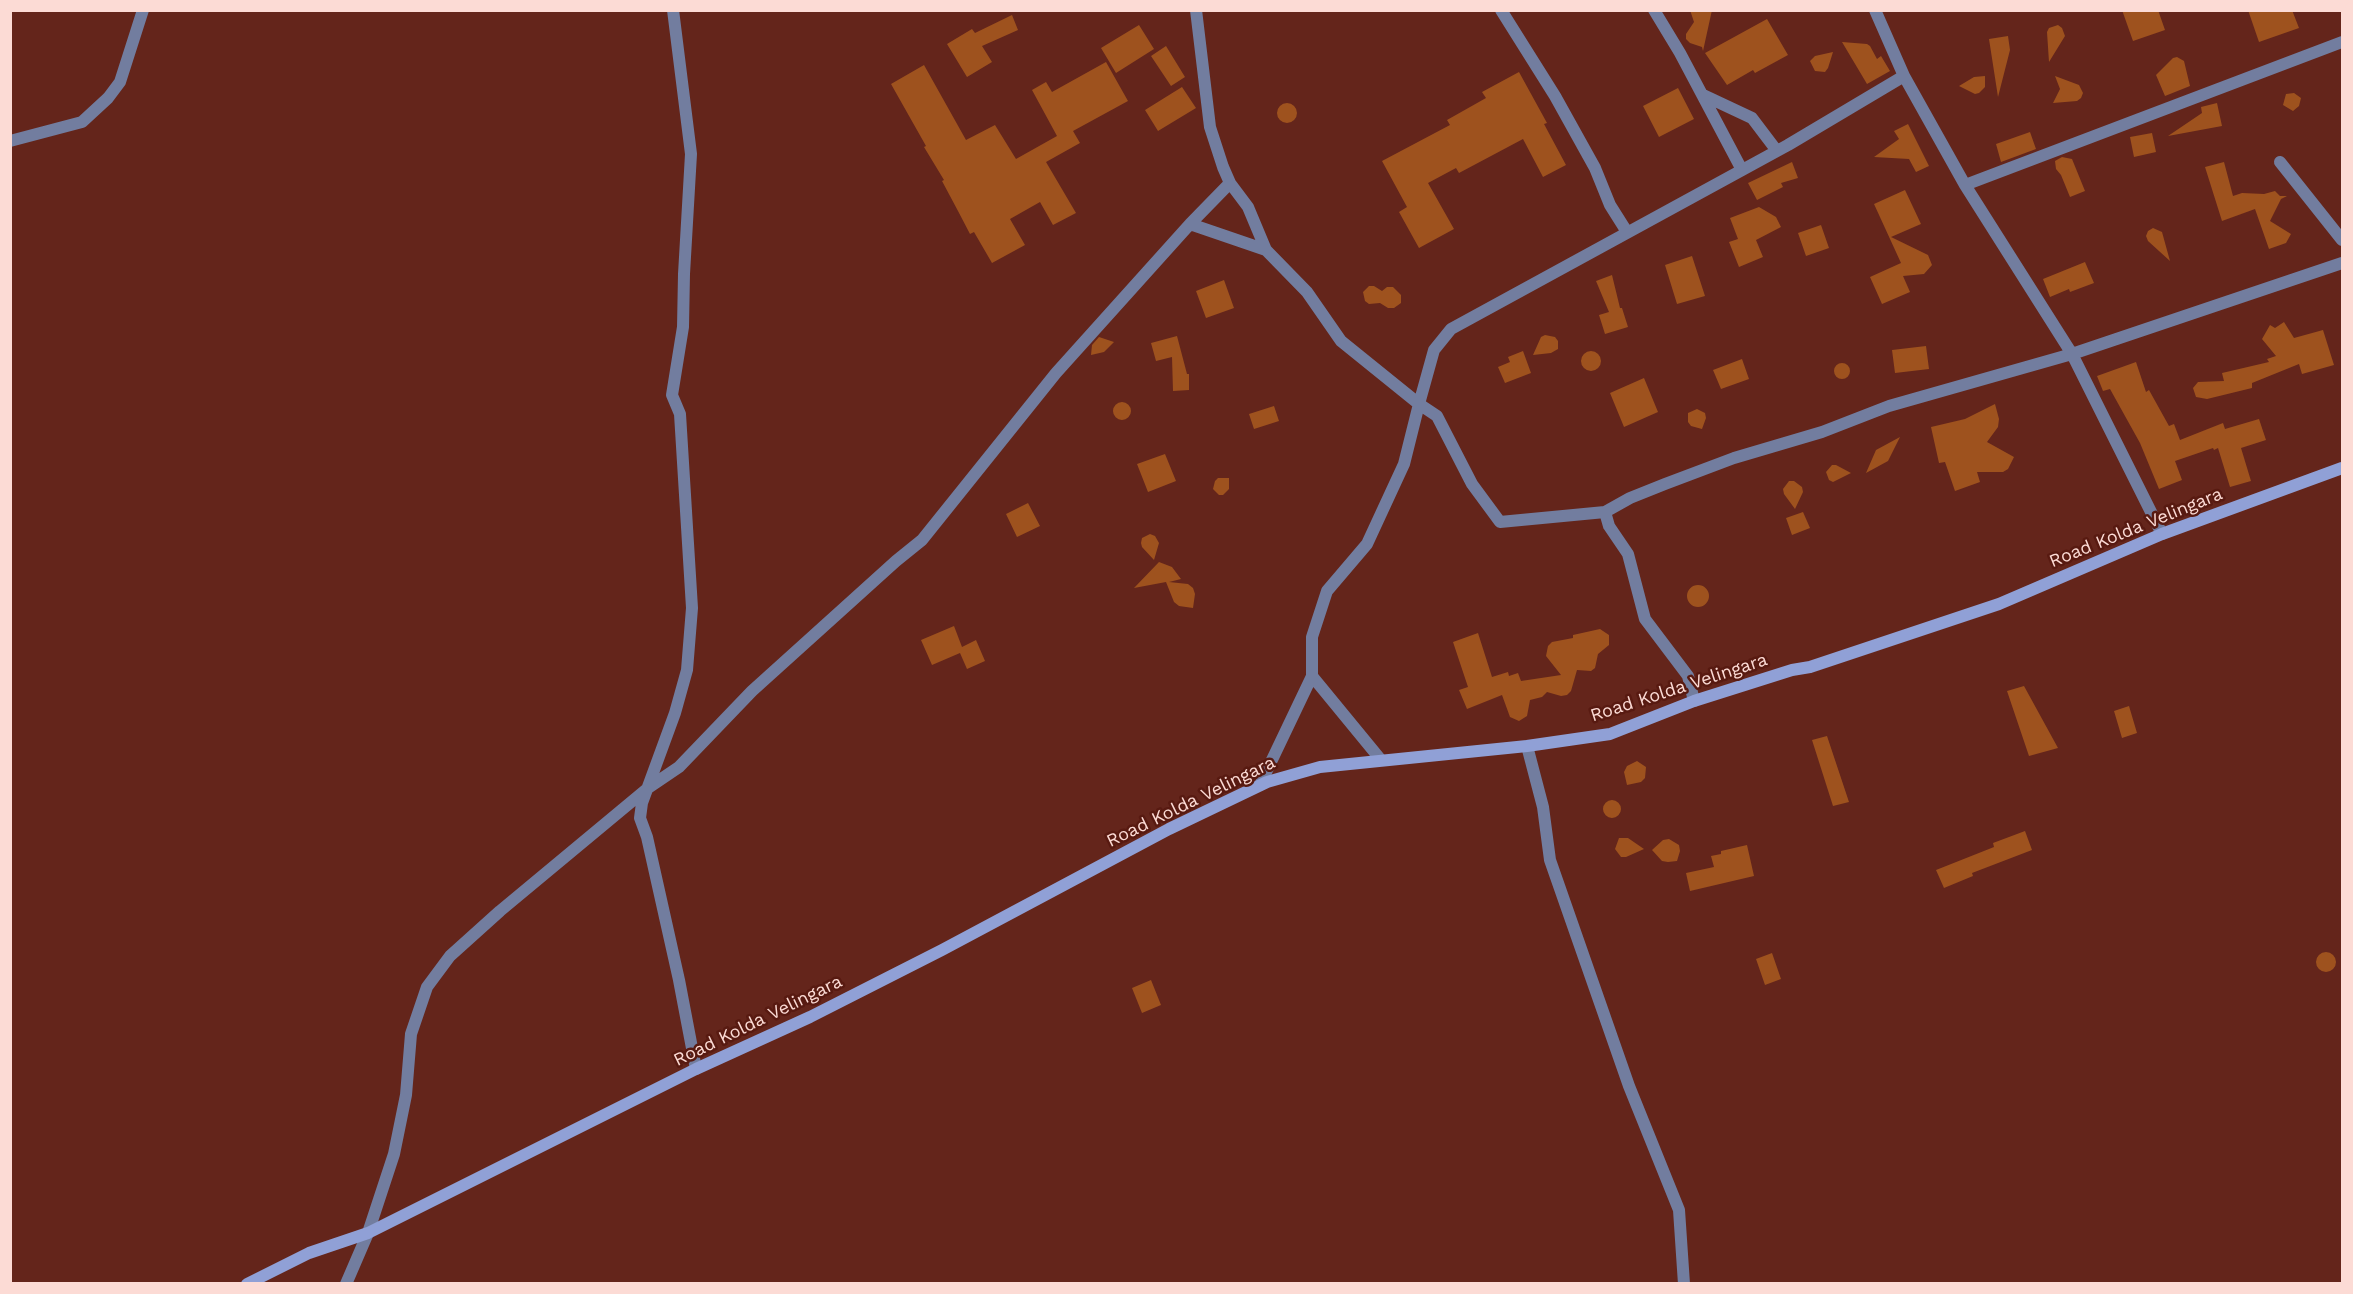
<!DOCTYPE html>
<html>
<head>
<meta charset="utf-8">
<style>
	body { margin:0 }
	#map { position:relative; width:2353px; height:1294px; overflow:hidden; background:#64251b; font-family:"Work Sans",sans-serif }
	canvas { display:block }
	.frame { position:absolute; inset:0; border:12px solid #fcdbd5; pointer-events:none }
</style>
</head>
<body>
<div id="map">
<canvas width="2353" height="1294"></canvas>
<div class="frame"></div>
</div>
<script>
const ctx = document.querySelector('canvas').getContext('2d');
ctx.lineJoin = 'round';
function paint(path, color) { ctx.fillStyle = color; ctx.fill(path, 'evenodd'); }
function trace(path, color, width, dash) { ctx.strokeStyle = color; ctx.lineWidth = width; ctx.lineCap = dash ? 'butt' : 'round'; ctx.setLineDash(dash || []); ctx.stroke(path); }
function write(font, color, halo, rows, align = 'center') {
  ctx.font = font + ' "Work Sans",sans-serif'; ctx.lineWidth = 5; ctx.setLineDash([]); ctx.textBaseline = 'middle'; ctx.strokeStyle = halo; ctx.fillStyle = color; for (const [text, x, y, turn = 0] of rows) {
    ctx.save(); ctx.translate(x, y); ctx.rotate((+turn || 0) * Math.PI / 180); ctx.textAlign = isNaN(turn) ? turn : align; if (halo) ctx.strokeText(text, 0, 0); ctx.fillText(text, 0, 0); ctx.restore();
  }
}
const building = new Path2D(`
	M1690,10H1712L1703,51L1702,47L1690,43L1686,39V34L1694,22Z
	M2122,10H2158L2165,30L2133,41Z
	M2248,10H2292L2299,28L2259,42Z
	M1012,15L1018,30L982,46L992,62L967,77L947,44L972,29L975,33Z
	M1767,19L1788,55L1755,73L1753,70L1727,85L1705,53Z
	M1139,25L1154,49L1116,73L1101,48Z
	M2058,25L2062,28L2065,36L2049,62L2047,32L2049,28Z
	M2008,36L2010,50L1998,97L1989,39Z
	M1842,42L1867,44L1870,46L1877,59L1881,56L1890,71L1867,84Z
	M1166,46L1185,77L1171,86L1151,56Z
	M1833,52L1828,68L1825,72L1815,71L1810,61L1815,56Z
	M2177,57L2184,61L2190,86L2165,96L2156,75L2173,58Z
	M1106,62L1128,101L1073,131L1080,143L1046,162L1076,213L1053,225L1040,202L1010,219L1025,245L992,263L974,232L970,234L958,211L942,181L944,180L924,147L926,146L891,84L924,65L966,140L995,125L1016,159L1057,136L1032,90L1046,82L1052,92Z
	M1519,72L1547,123L1544,124L1566,165L1543,177L1523,139L1459,173L1456,168L1428,183L1454,229L1419,248L1399,212L1407,207L1382,161L1450,125L1447,120L1486,98L1482,92Z
	M1985,76V87L1979,93L1975,94L1959,86L1974,77Z
	M2055,76L2079,85L2083,93L2081,98L2077,101L2053,103L2060,89Z
	M1182,87L1196,108L1158,131L1145,110Z
	M1678,88L1694,119L1659,137L1643,106Z
	M2294,93L2301,98L2299,106L2293,111L2283,105L2286,94Z
	M2217,103L2222,126L2168,136L2202,113L2201,107Z
	M1277 113a10 10 0 1 1 20 0a10 10 0 1 1-20 0Z
	M1908,124L1929,166L1916,172L1909,159L1874,157L1899,139L1894,131Z
	M2030,132L2036,149L2001,162L1996,144Z
	M2152,133L2156,152L2134,157L2130,137Z
	M2062,157L2072,159L2085,191L2070,197L2061,175L2056,169L2055,161Z
	M1792,162L1798,178L1781,183L1783,187L1757,200L1748,183Z
	M2224,162L2233,196L2242,193L2264,194L2275,191L2280,196H2287L2281,199L2270,221L2291,234L2286,243L2269,249L2255,209L2222,221L2205,167Z
	M1905,190L1921,224L1891,237L1928,255L1932,265L1924,274L1903,276L1910,292L1882,304L1870,277L1901,263L1874,204Z
	M1759,207L1776,217L1781,227L1756,240L1763,257L1739,267L1729,242L1738,239L1730,218Z
	M1821,225L1829,248L1806,256L1798,233Z
	M2153,228L2162,232L2170,261L2148,241L2146,236L2148,231Z
	M1692,256L1705,296L1677,304L1665,265Z
	M2085,262L2094,283L2070,292L2069,289L2050,297L2043,279Z
	M1612,275L1620,308H1622L1628,327L1605,334L1599,315L1609,312L1596,281Z
	M1224,280L1234,308L1206,318L1196,291Z
	M1369,286H1374L1382,291L1387,287H1393L1401,295V303L1394,308H1388L1380,303L1369,304L1365,301L1363,292Z
	M2284,322L2294,338L2323,330L2334,365L2302,374L2299,364L2252,383V388L2207,399L2196,397L2193,388L2198,382L2224,381L2222,373L2269,362L2267,359L2276,356L2262,339L2270,325L2275,328Z
	M1545,335L1555,337L1558,341V349L1551,353L1533,355L1541,337Z
	M1177,336L1187,374H1189V390L1173,391L1172,357L1156,361L1151,343Z
	M1099,337L1114,342L1104,352L1091,355L1092,345Z
	M1926,346L1929,369L1895,373L1892,350Z
	M1523,351L1531,373L1505,383L1498,367L1510,362L1508,357Z
	M1581 361a10 10 0 1 1 20 0a10 10 0 1 1-20 0Z
	M1742,359L1749,379L1721,389L1713,370Z
	M2136,362L2146,392L2149,390L2169,426L2174,424L2180,440L2223,423L2225,429L2259,419L2266,440L2241,448L2251,481L2230,487L2218,448L2214,450L2213,448L2175,461L2182,480L2159,489L2140,443L2110,389L2103,391L2097,376Z
	M1834 371a8 8 0 1 1 16 0a8 8 0 1 1-16 0Z
	M1644,378L1658,412L1624,427L1610,393Z
	M1113 411a9 9 0 1 1 18 0a9 9 0 1 1-18 0Z
	M1995,404L1999,419L1998,427L1987,442L2014,457L2008,469L2003,472H1977L1980,482L1955,491L1945,462L1939,463L1931,427L1965,419Z
	M1274,406L1279,421L1254,429L1249,414Z
	M1697,409L1705,413L1706,418L1702,429L1691,426L1688,422V413Z
	M1900,437L1888,461L1866,473L1876,450Z
	M1165,454L1176,481L1148,492L1137,464Z
	M1832,465H1836L1851,473L1833,482L1829,480L1826,472Z
	M1218,478H1229V489L1223,495H1219L1213,489L1215,481Z
	M1789,481H1794L1802,487L1803,492L1795,509L1784,494L1783,489Z
	M1028,503L1040,526L1017,537L1006,514Z
	M1803,512L1810,528L1792,535L1786,518Z
	M1150,534L1155,536L1159,543L1154,560L1142,547L1141,543L1142,538Z
	M1159,562L1172,567L1181,579L1169,582L1188,584L1193,588L1195,594L1193,608L1179,606L1174,602L1166,582L1134,588Z
	M1687 596a11 11 0 1 1 22 0a11 11 0 1 1-22 0Z
	M954,626L962,647L976,640L985,661L967,669L960,653L932,665L921,640Z
	M1600,629L1609,635V645L1598,654L1595,668L1591,671L1577,670L1571,691L1567,695L1561,696L1547,692L1542,697L1530,700L1527,716L1519,721L1510,717L1502,695L1467,709L1459,690L1468,687L1453,642L1478,633L1492,677L1508,672L1509,676L1518,673L1521,681L1561,675L1546,656L1548,646L1552,642L1573,638V635Z
	M2024,686L2058,748L2029,756L2007,691Z
	M2129,706L2137,733L2122,738L2114,711Z
	M1827,736L1849,802L1833,806L1812,740Z
	M1637,761L1646,767L1645,778L1641,782L1627,785L1624,772L1627,766Z
	M1603 809a9 9 0 1 1 18 0a9 9 0 1 1-18 0Z
	M2025,831L2032,850L1972,873L1973,876L1944,888L1936,870L1994,847L1993,843Z
	M1619,838H1628L1644,849L1626,857H1621L1615,849Z
	M1669,839L1679,845L1680,851L1677,861L1668,862L1662,861L1652,850L1663,840Z
	M1747,845L1754,876L1690,891L1686,873L1714,867L1711,856L1721,854V851Z
	M2316 962a10 10 0 1 1 20 0a10 10 0 1 1-20 0Z
	M1772,953L1781,979L1765,985L1756,959Z
	M1151,980L1161,1005L1142,1013L1132,988Z`);
const lane = new Path2D(`
	M2280,162L2342,240`);
const street = new Path2D(`
	M673,10L691,154L684,274L683,327L672,395L680,414L692,608L687,670L675,713L642,803L640,818L647,837L679,980L696,1069
	M1196,10L1210,127L1223,167L1230,183L1248,207L1266,250L1307,292L1341,341L1419,404L1404,464L1367,544L1327,591L1312,637V676L1381,760
	M1501,10L1555,96L1595,168L1610,205L1627,232
	M1654,10L1680,53L1742,170
	M1875,10L1904,76L1965,185L2072,354L2162,534
	M1904,76L1788,145L1451,329L1434,350L1419,404L1437,416L1472,484L1500,522L1605,512L1630,498L1665,484L1734,458L1822,432L1889,406L2072,354L2342,263
	M1703,95L1752,118L1777,151
	M10,141L82,122L108,98L120,82L143,10
	M1965,185L2342,42
	M1190,224L1266,250
	M1605,512L1609,526L1628,554L1645,619L1688,676L1694,701
	M1527,746L1543,807L1550,860L1629,1086L1679,1210L1684,1284
	M1260,785L1312,676
	M346,1284L368,1233L394,1154L406,1095L411,1034L427,987L450,956L500,911L648,788L679,767L752,691L896,561L922,540L1056,373L1190,224L1230,183`);
const secondary = new Path2D(`
	M247,1284L309,1253L368,1233L696,1069L810,1017L942,950L1169,829L1267,782L1320,767L1527,746L1610,734L1694,701L1792,670L1810,667L1999,604L2162,534L2342,468`);
const streetNames = [
	["Road Kolda Velingara",2136,528,-22],
	["Road Kolda Velingara",1679,688,-18],
	["Road Kolda Velingara",1191,802,-26],
	["Road Kolda Velingara",758,1021,-26]
];
paint(building, '#9e521e');
trace(lane, '#727d9f', 12);
trace(street, '#727d9f', 12);
trace(secondary, '#90a0d6', 12);
write('18px', '#fcdbd5', '#581a11', streetNames);
</script>
</body>
</html>
